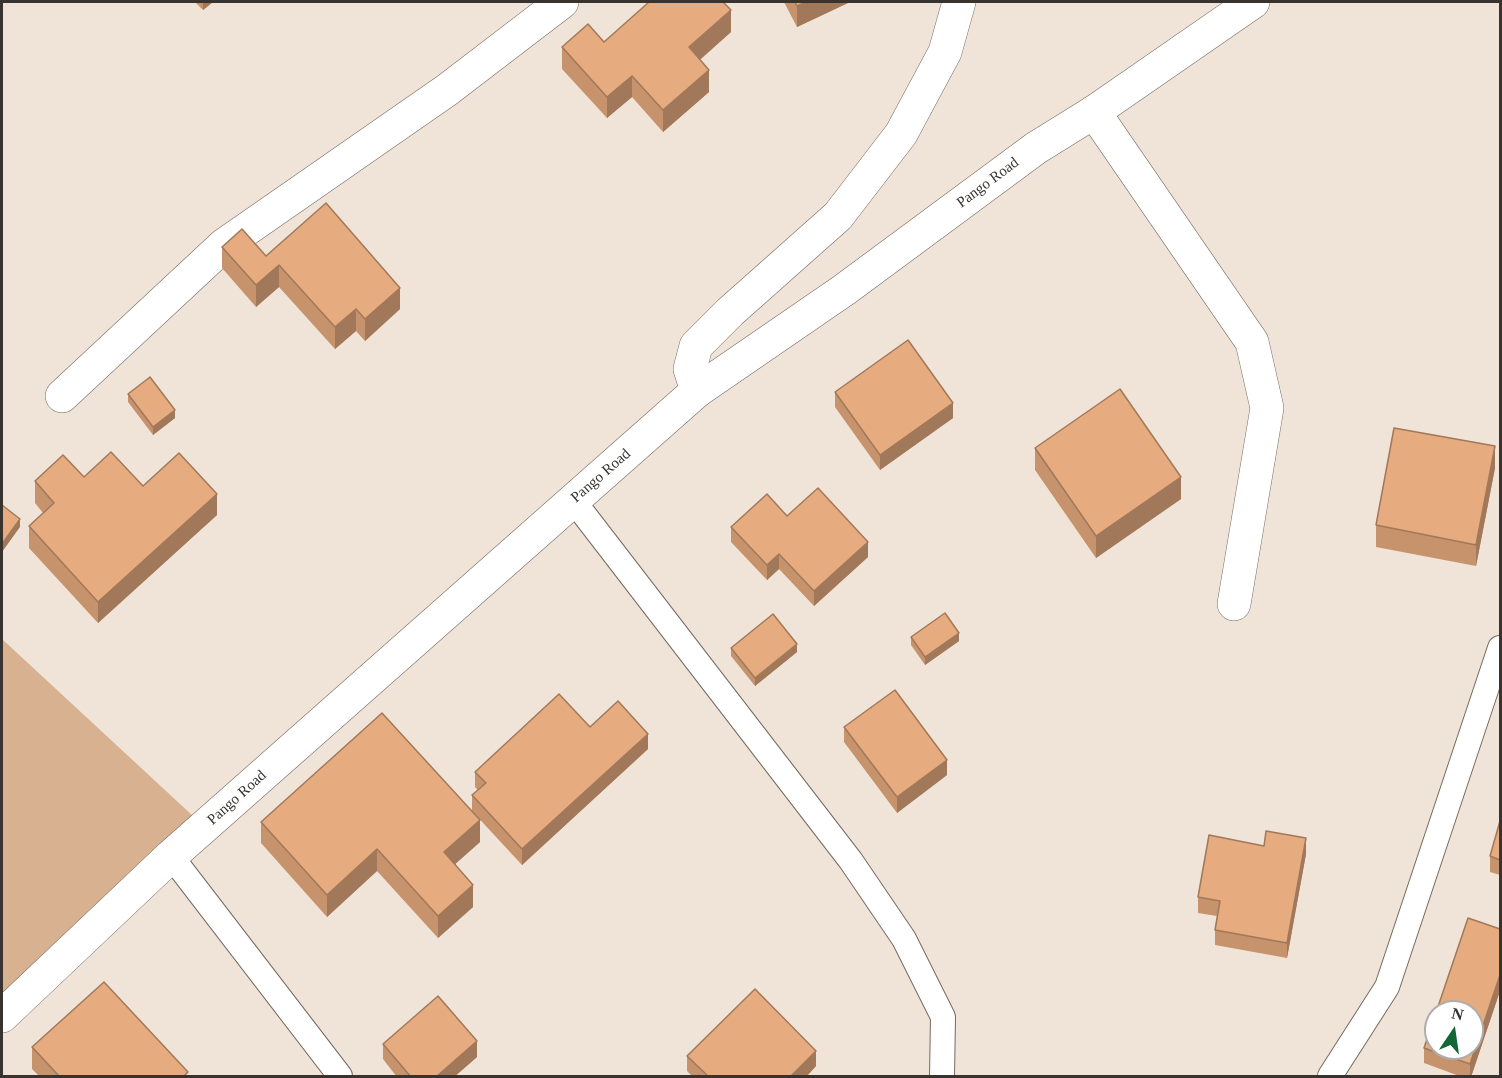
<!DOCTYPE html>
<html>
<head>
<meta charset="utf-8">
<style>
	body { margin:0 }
	#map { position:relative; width:1502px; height:1078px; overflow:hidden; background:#f0e4d9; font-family:Georgia,serif }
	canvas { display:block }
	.frame { position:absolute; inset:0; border:3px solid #38332f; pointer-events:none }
	.north { position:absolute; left:1424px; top:1000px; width:60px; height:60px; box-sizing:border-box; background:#fff; border:2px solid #afadac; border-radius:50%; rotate:13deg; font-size:16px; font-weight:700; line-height:24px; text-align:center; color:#38332f }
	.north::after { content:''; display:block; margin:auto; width:21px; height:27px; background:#136637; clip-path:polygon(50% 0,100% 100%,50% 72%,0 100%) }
</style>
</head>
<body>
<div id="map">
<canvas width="1502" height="1078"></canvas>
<div class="frame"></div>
<div class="north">N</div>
</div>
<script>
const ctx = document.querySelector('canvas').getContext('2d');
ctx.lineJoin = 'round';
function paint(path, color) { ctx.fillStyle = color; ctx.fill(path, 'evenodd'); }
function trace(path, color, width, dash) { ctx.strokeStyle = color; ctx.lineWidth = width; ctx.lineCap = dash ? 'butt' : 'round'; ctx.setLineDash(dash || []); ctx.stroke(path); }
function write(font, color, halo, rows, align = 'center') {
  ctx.font = font + ' Georgia,serif'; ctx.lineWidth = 6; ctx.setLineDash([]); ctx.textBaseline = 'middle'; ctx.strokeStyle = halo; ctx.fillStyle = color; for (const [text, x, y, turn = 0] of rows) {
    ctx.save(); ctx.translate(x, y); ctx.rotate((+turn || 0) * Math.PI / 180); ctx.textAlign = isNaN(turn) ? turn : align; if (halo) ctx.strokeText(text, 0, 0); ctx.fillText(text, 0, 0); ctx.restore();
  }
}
const green = new Path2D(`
	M2,639L193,816L2,997Z`);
const lane = new Path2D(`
	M573,500L851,861L904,939L943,1017L942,1076
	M171,856L340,1076
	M1330,1076L1387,987L1500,648`);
const street = new Path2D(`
	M1094,112L1252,342L1267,408L1234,604
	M697,391L690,369L696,346L730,312L838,216L901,134L945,52L959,2
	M62,396L224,245L447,90L562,2`);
const secondary = new Path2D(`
	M2,1016L171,856L697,391L844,290L1036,148L1094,112L1253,2`);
const wall = new Path2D(`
	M195,2H213L203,10Z
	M784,2H850L797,27Z
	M731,32L700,60L709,92L663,132L632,97L607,118L562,69V47L604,42Z
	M222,247L266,256L400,309L365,341L356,331L335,349L279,287L256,307L222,268Z
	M835,392L953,418L880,470L835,407Z
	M128,394L175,418L153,435L128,402Z
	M1035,448L1181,499L1096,558L1035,470Z
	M1495,468L1476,566L1376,547V525Z
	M84,477L143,486L217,515L98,623L29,548V526L43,513L35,503V481Z
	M787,516L868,557L814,606L779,569L767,580L731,542V527Z
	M911,637L959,641L925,665L911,645Z
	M731,648L797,652L755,686L731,656Z
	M590,727L648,749L522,865L472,811V795L478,790L475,787V772Z
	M844,727L947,775L897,813L844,742Z
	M1500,821V875L1490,872V856Z
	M261,822L480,842L455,864L473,907L438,938L377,871L327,917L261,843Z
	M1306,854L1287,958L1215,945V930L1217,916L1198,913V897Z
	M1500,991L1471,1077H1462L1424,1063V1048Z
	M383,1044L477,1057L454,1077H397L383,1059Z
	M32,1047L188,1077H40L32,1069Z
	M687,1056L816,1066L806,1077H693L687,1071Z`);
const shadedWall = new Path2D(`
	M203,2H213L203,10Z
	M806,2H850L797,27V6Z
	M731,10V32L689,69V47Z
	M709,70V92L663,132V110Z
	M632,76V97L607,118V97Z
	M279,265V287L256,307V285Z
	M400,288V309L365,341V319Z
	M356,309V331L335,349V327Z
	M953,403V418L880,470V455Z
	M175,410V418L153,435V427Z
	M1495,446V468L1476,566V545Z
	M1181,477V499L1096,558V536Z
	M217,494V515L98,623V602Z
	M20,519V527L2,552V544Z
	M868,542V557L814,606V591Z
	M779,554V569L767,580V565Z
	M959,633V641L925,665V657Z
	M797,644V652L755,686V678Z
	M648,734V749L522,865V849Z
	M947,760V775L897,813V797Z
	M480,820V842L444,874V852Z
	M1306,838V854L1287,958V943Z
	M377,849V871L327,917V895Z
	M473,885V907L438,938V916Z
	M1500,975V991L1471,1077H1470V1064Z
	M477,1041V1057L454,1077H436Z
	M816,1051V1066L806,1077H790Z`);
const building = new Path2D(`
	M649,2H723L731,10L689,47L709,70L663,110L632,76L607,97L562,47L588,24L604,42Z
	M795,2H806L797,6Z
	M326,203L400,288L365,319L356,309L335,327L279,265L256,285L222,247L242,229L266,256Z
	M908,340L953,403L880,455L835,392Z
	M150,377L175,410L153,427L128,394Z
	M1120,389L1181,477L1096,536L1035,448Z
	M1394,428L1495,446L1476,545L1376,525Z
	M111,452L143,486L179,453L217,494L98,602L29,526L54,503L35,481L63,455L84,477Z
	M818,488L868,542L814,591L779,554L767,565L731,527L767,494L787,516Z
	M2,505L20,519L2,544Z
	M945,613L959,633L925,657L911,637Z
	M773,614L797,644L755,678L731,648Z
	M895,690L947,760L897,797L844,727Z
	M559,694L590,727L618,701L648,734L522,849L472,795L486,783L475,772Z
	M382,713L480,820L444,852L473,885L438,916L377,849L327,895L261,822Z
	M1500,821V860L1490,856Z
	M1266,831L1306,838L1287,943L1215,930L1220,901L1198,897L1209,835L1264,846Z
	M1468,918L1500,929V975L1470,1064L1424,1048ZM1436,1012H1472V1048H1436Z
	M104,982L188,1072L183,1077H60L32,1047Z
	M755,989L816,1051L790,1077H709L687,1056Z
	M438,996L477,1041L436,1077H411L383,1044Z`);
const streetNames = [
	["Pango Road",988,183,-37],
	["Pango Road",601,476,-41],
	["Pango Road",237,798,-42]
];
paint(green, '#d7b190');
trace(lane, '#756a60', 26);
trace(street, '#756a60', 34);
trace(secondary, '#756a60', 34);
trace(lane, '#fff', 24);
trace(street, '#fff', 33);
trace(secondary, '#fff', 33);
paint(wall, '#c6936d');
paint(shadedWall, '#a17859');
paint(building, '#e6ab7f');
trace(building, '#a17859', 1.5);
write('15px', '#38332f', '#fff', streetNames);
</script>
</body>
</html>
